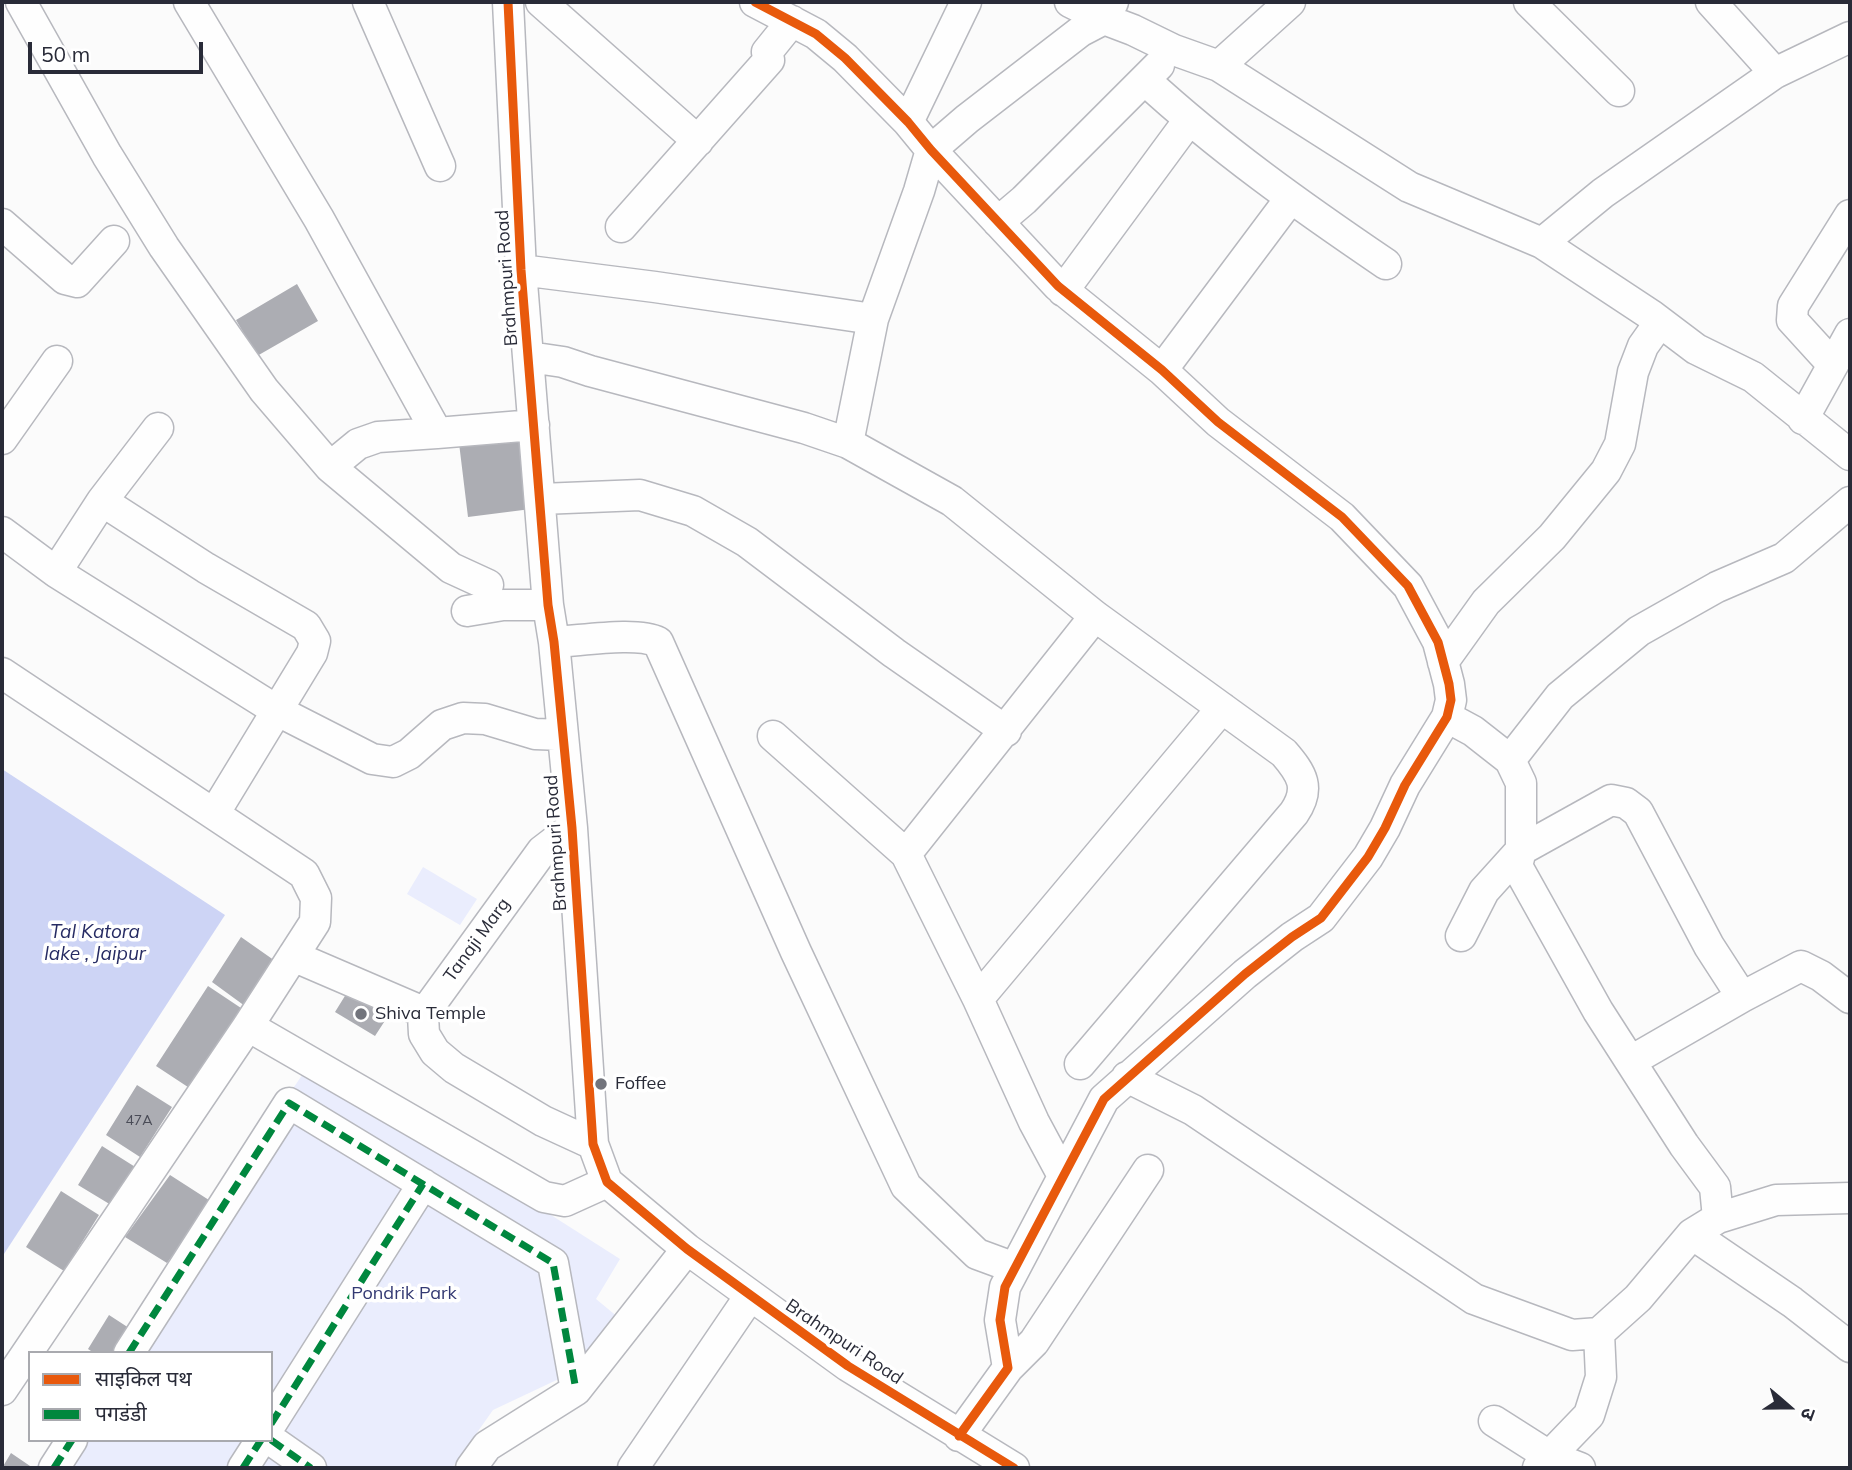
<!DOCTYPE html>
<html>
<head>
<meta charset="utf-8">
<style>
	body { margin:0 }
	#map { position:relative; width:1852px; height:1470px; overflow:hidden; background:#fbfbfb; font-family:Mulish,"Noto Sans Devanagari",sans-serif }
	canvas { display:block }
	.frame { position:absolute; inset:0; border:4px solid #292b38; pointer-events:none }
	.legend { position:absolute; left:28px; top:1351px; width:245px; height:91px; box-sizing:border-box; background:#fff; border:2px solid #a9aaaf; margin:0; padding:9px 12px; list-style:none; font-size:21px; color:#292b38 }
	.legend li { display:flex; align-items:center; gap:14px; height:35px }
	.legend b { width:35px; border:2px solid #a9aaaf }
	.north { position:absolute; left:1754px; top:1372px; width:70px; height:70px; -webkit-text-stroke:5px #fff; paint-order:stroke; rotate:110deg; font-size:19px; font-weight:700; line-height:28px; text-align:center; color:#292b38 }
	.north::after { content:''; display:block; margin:auto; width:24px; height:32px; background:#292b38; clip-path:polygon(50% 0,100% 100%,50% 72%,0 100%) }
	.scale { position:absolute; left:28px; top:42px; width:175px; height:32px; box-sizing:border-box; border:4px solid #292b38; border-top:0; padding-left:9px; font-size:21px; line-height:24px; white-space:nowrap; color:#292b38; -webkit-text-stroke:5px #fff; paint-order:stroke }
</style>
</head>
<body>
<div id="map">
<canvas width="1852" height="1470"></canvas>
<div class="frame"></div>
<ul class="legend">
<li><b style="height:9px;background:#e8590c"></b>साइकिल पथ</li>
<li><b style="height:9px;background:#00873e"></b>पगडंडी</li>
</ul>
<div class="north">उ</div>
<div class="scale">50 m</div>
</div>
<script>
const ctx = document.querySelector('canvas').getContext('2d');
ctx.lineJoin = 'round';
function paint(path, color) { ctx.fillStyle = color; ctx.fill(path, 'evenodd'); }
function trace(path, color, width, dash) { ctx.strokeStyle = color; ctx.lineWidth = width; ctx.lineCap = dash ? 'butt' : 'round'; ctx.setLineDash(dash || []); ctx.stroke(path); }
function write(font, color, halo, rows, align = 'center') {
  ctx.font = font + ' Mulish,sans-serif'; ctx.lineWidth = 7; ctx.setLineDash([]); ctx.textBaseline = 'middle'; ctx.strokeStyle = halo; ctx.fillStyle = color; for (const [text, x, y, turn = 0] of rows) {
    ctx.save(); ctx.translate(x, y); ctx.rotate((+turn || 0) * Math.PI / 180); ctx.textAlign = isNaN(turn) ? turn : align; if (halo) ctx.strokeText(text, 0, 0); ctx.fillText(text, 0, 0); ctx.restore();
  }
}
const green = new Path2D(`
	M423,867L477,899L460,925L407,894Z
	M311,1062L620,1259L596,1299L619,1318L563,1377L493,1410L452,1468H35L54,1440H271V1353H113Z`);
const water = new Path2D(`
	M2,769L225,915L2,1257Z`);
const building = new Path2D(`
	M297,284L318,321L257,356L236,320Z
	M522,436L531,509L468,517L459,443Z
	M241,937L278,963L249,1009L212,982Z
	M208,986L247,1012L197,1093L156,1066Z
	M348,991L388,1016L375,1036L335,1012Z
	M137,1085L172,1107L140,1157L106,1135Z
	M102,1146L140,1170L116,1208L78,1185Z
	M170,1175L212,1202L167,1263L125,1237Z
	M61,1191L99,1215L64,1271L26,1247Z
	M109,1315L129,1328L115,1353H94L88,1349Z
	M11,1453L33,1468H2Z`);
const minor = new Path2D(`
	M21,2L107,155L164,247L264,390L330,467
	M189,2L319,219L437,433L534,425
	M368,2L440,166
	M508,2L521,270L548,605L554,642L572,828L593,1144L607,1182L687,1249L848,1366L1014,1468
	M541,2L698,141
	M755,2L816,34L845,58L908,122L931,150L1058,286L1162,370L1218,422L1342,517L1408,586L1438,642L1449,684L1451,700L1447,717L1405,785L1385,828L1368,857L1321,918L1292,937L1245,974L1104,1099L1005,1287L1000,1320L1008,1368L959,1436
	M1070,2L1104,19L1133,30L1174,50L1219,66L1409,187L1542,243L1603,193L1775,73L1850,37
	M1529,2L1619,91
	M1711,2L1775,73
	M1219,66L1290,2
	M1145,80C1220,149 1302,207 1386,264
	M908,122L966,2
	M998,222L1024,200L1159,65
	M2,224L65,279L77,282L114,241
	M621,227L769,60L767,52L792,21
	M1542,243L1651,315L1696,349L1753,377L1850,455
	M521,270L655,287L873,319
	M1063,291L1189,120
	M529,357L563,362L590,371L804,428L848,443
	M1833,365L1792,320L1793,306L1850,215
	M1162,370L1290,199
	M1803,419L1850,334
	M437,433L378,437L358,444L330,467L451,568L488,585
	M2,439L57,361
	M541,499L640,495L693,511L747,542L894,653L1006,731
	M102,501L158,428
	M2,532L56,572L276,710L372,759L393,762L409,754L442,725L463,718L485,719L535,734L563,735
	M56,572L102,501L206,568L306,626L315,641L312,653L214,814
	M467,611L503,605H548
	M554,642C580,641 637,631 658,642L796,952L906,1186L977,1254L1015,1268
	M1443,662L1486,602L1552,537L1606,471L1620,444L1633,372L1643,346L1660,322
	M2,673L304,874L316,898L315,922L248,1026L2,1390
	M1447,717L1473,731L1510,760
	M773,736L906,854L978,999L1034,1122L1063,1176
	M572,828L542,851L423,1015L424,1034L435,1052L454,1068L543,1121L593,1144
	M906,854L1095,616
	M1461,936L1484,891L1521,850L1611,800L1626,803L1638,812L1709,946L1742,997
	M293,956L414,1008
	M978,999L1222,708
	M248,1026L544,1197L565,1201L607,1182
	M1631,1061L1742,997L1801,966L1821,976L1850,998
	M1080,1064L1294,813C1311,788 1302,774 1284,753L1095,616L952,501L848,443L873,319L919,191L931,150L967,119L1081,31L1104,19L1113,2
	M1127,1077L1193,1110L1474,1299L1572,1335L1599,1333L1638,1298L1692,1234L1718,1218L1776,1200L1850,1198
	M1718,1218L1715,1187L1684,1145L1598,1011L1517,866L1521,850V783L1510,760L1560,696L1639,631L1717,587L1784,558L1850,502
	M1692,1234L1792,1302L1850,1347
	M129,1353L289,1103L553,1263L576,1390
	M1008,1368L1034,1342L1148,1170
	M1494,1421L1549,1456L1580,1468
	M271,1424L423,1184
	M271,1440L311,1468
	M54,1468L72,1440
	M243,1468L261,1440
	M471,1468L487,1446L576,1390L687,1249
	M633,1468L750,1296
	M1538,1468L1589,1415L1601,1377L1599,1333`);
const quiet = new Path2D(`
	M129,1353L289,1103L553,1263L576,1390
	M271,1424L423,1184
	M271,1440L311,1468
	M54,1468L72,1440
	M243,1468L261,1440`);
const cycleway = new Path2D(`
	M508,2L521,270L548,605L554,642L572,828L593,1144L607,1182L687,1249L848,1366L1014,1468
	M755,2L816,34L845,58L908,122L931,150L1058,286L1162,370L1218,422L1342,517L1408,586L1438,642L1449,684L1451,700L1447,717L1405,785L1385,828L1368,857L1321,918L1292,937L1245,974L1104,1099L1005,1287L1000,1320L1008,1368L959,1436`);
const markers = [
	[361,1014,7,"#72747c"],
	[601,1084,7,"#72747c"]
];
const numberNames = [
	["47A",139,1121]
];
const streetNames = [
	["Brahmpuri Road",507,278,-94],
	["Brahmpuri Road",556,843,-94],
	["Tanaji Marg",477,940,-54],
	["Brahmpuri Road",844,1342,34]
];
const poiNames = [
	["Shiva Temple",375,1014],
	["Foffee",615,1084]
];
const parkNames = [
	["Pondrik Park",404,1294]
];
const waterNames = [
	["Tal Katora",95,932],
	["lake , Jaipur",95,954]
];
paint(green, '#eaedfd');
paint(water, '#cdd4f5');
paint(building, '#acadb3');
trace(minor, '#b7b8be', 33);
trace(minor, '#fefefe', 30);
trace(quiet, '#00873e', 7, [14, 7]);
trace(cycleway, '#e8590c', 9);
for (const [x, y, r, color] of markers) { const dot = new Path2D(); dot.arc(x, y, r, 0, 2 * Math.PI); ctx.fillStyle = color; ctx.fill(dot); trace(dot, '#fff', 2.5); }
write('14px', '#4a4c57', null, numberNames);
write('18px', '#292b38', '#fff', streetNames);
write('18px', '#292b38', '#fff', poiNames, 'left');
write('18px', '#333973', '#fff', parkNames);
write('italic 19px', '#262b63', '#fff', waterNames);
</script>
</body>
</html>
